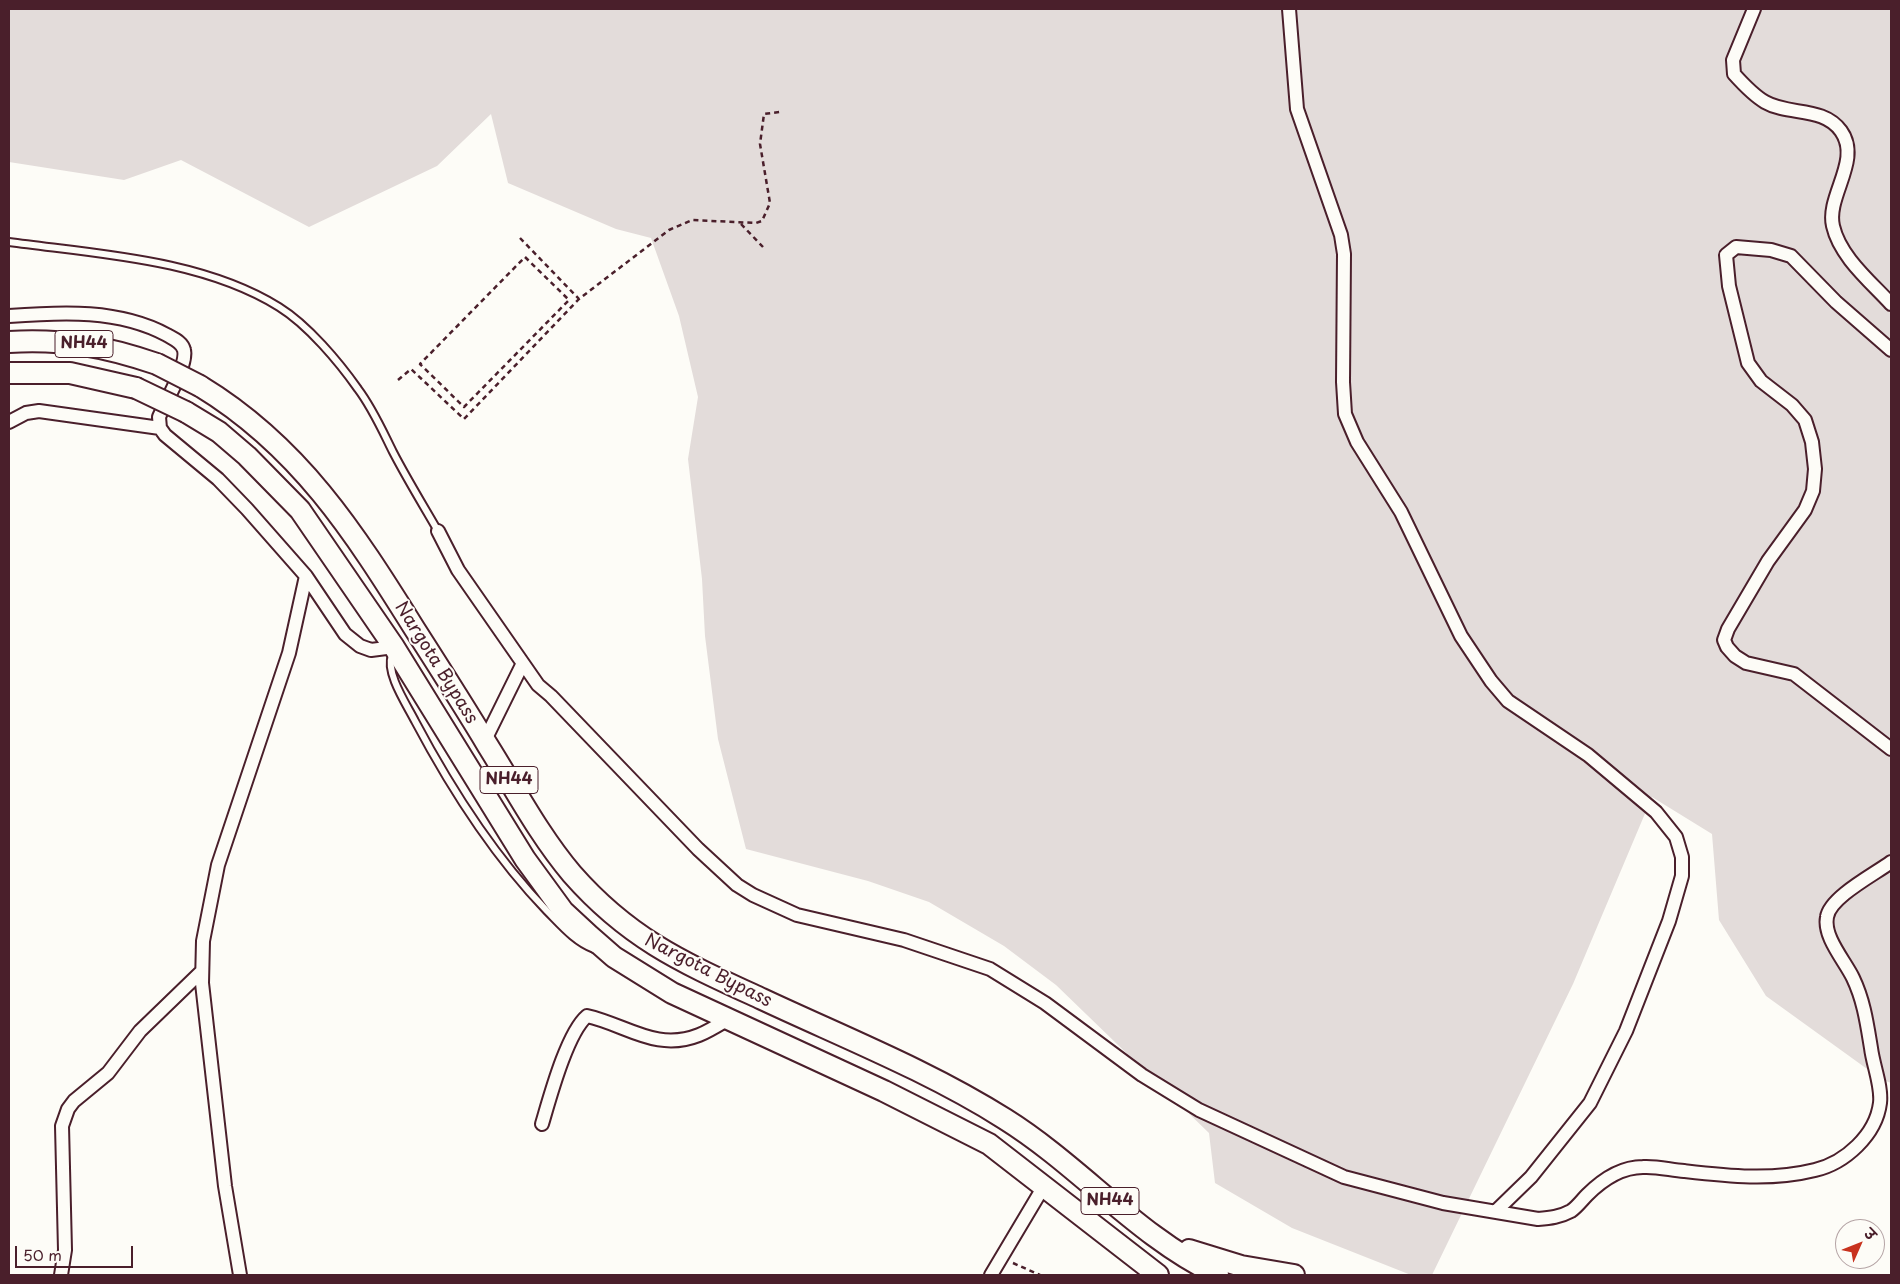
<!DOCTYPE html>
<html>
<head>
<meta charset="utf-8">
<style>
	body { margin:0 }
	#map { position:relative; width:1900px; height:1284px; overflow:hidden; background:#fdfcf7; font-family:"Playpen Sans","Playpen Sans Deva",sans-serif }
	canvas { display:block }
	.frame { position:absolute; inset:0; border:10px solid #4a1f2b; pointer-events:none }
	.north { position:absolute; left:1835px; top:1219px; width:50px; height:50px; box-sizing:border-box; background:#fdfcf7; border:1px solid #b5a4a5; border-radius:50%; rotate:46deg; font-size:14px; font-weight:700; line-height:20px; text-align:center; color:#4a1f2b }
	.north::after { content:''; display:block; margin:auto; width:18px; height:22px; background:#c8321e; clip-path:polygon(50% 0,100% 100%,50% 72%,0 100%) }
	.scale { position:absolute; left:15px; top:1246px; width:118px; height:22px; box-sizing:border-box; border:2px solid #4a1f2b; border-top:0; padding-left:6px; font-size:15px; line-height:18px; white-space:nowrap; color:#4a1f2b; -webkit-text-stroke:4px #fdfcf7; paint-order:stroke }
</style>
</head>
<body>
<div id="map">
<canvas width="1900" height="1284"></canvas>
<div class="frame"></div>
<div class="north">उ</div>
<div class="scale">50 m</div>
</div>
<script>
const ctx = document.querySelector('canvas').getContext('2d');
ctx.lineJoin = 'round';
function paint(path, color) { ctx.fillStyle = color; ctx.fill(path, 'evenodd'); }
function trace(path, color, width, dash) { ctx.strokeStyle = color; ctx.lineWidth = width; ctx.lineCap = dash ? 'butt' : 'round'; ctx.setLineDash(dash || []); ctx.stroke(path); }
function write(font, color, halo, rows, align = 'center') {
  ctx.font = font + ' "Playpen Sans",sans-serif'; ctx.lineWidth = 4; ctx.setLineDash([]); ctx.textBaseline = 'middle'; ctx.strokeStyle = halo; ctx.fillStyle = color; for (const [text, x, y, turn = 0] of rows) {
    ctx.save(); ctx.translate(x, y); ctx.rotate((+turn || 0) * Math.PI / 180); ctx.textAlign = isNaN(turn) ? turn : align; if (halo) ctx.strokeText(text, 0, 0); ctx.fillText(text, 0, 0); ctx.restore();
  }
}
const green = new Path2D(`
	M9,9H1891V1083L1881,1079L1766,996L1719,920L1712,834L1652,797L1573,984L1432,1275H1411L1292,1228L1215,1183L1209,1133L1056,985L1004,946L929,902L868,881L746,849L718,739L705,636L702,579L688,459L698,397L679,316L651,238L616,229L508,183L491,114L437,166L309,227L181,160L124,180L9,162Z`);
const path = new Path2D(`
	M741,224L763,247
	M520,238L579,299
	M525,257L569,300L464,407L420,364Z
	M398,380L411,369L464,419L579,299L669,230L692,220L756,223L762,221L770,203L760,144L764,114L780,112
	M1013,1263L1040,1275`);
const service = new Path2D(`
	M9,242C97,254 202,259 279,307C308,325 339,362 358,389C373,409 382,430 393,452C407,479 423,505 438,531
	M392,655C385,673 407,705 415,721C451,789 493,855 547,911C561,925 575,942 594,949`);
const minor = new Path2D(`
	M1289,9L1297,109L1341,235L1344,254L1343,382L1345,414L1357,442L1401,512L1461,636L1491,681L1508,701L1588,755L1656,812L1676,837L1682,857V876L1669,921L1626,1031L1590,1103L1531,1177L1496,1211
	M1754,9L1733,60L1734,74C1743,84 1753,95 1765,102C1789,116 1823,106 1841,131C1862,160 1826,196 1833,226C1840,257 1871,282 1891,304
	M9,316C62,312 119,309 167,335C174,339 182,342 184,350C188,364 165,403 159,417L160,428L165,435L218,479L247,509L306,576L345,634L360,646L371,650L394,647
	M1891,350L1836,302L1791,256L1771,250L1736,247L1726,255L1729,286L1748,363L1761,381L1792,405L1805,420L1812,442L1815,469L1813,491L1805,510L1768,561L1728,629L1724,640L1727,647L1735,656L1746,663L1794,674L1891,749
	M9,422L26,413L39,411L160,428
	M438,531L458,570L538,685L551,696L698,849L737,885L753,895L797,915L904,940L990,969L1045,1003L1142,1075L1199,1110L1344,1177L1443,1203L1538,1219C1550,1218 1560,1217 1571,1211C1577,1207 1582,1200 1587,1195C1602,1180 1620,1167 1643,1167C1656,1166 1671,1170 1684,1171C1728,1176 1771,1181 1815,1170C1845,1163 1876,1135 1880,1103C1882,1086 1873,1065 1871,1048C1867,1024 1864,1001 1853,978C1845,961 1823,937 1827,917C1830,897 1875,874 1891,862
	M485,740L522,665
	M542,1124C550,1097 567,1033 587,1016C627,1025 656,1052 699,1035C709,1031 720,1024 730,1018
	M61,1275L65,1250L62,1126L68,1109L74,1101L108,1073L140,1031L201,972
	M240,1275L225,1186L202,983L203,941L218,865L289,653L306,576
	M991,1275L1044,1186`);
const trunk = new Path2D(`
	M9,342C65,339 104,346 157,364
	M9,373H70L136,388
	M200,386C299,446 354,532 414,628C439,667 464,706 488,746C515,789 539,835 572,874C630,940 684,963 762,999C843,1037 929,1071 1005,1119C1080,1166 1138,1237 1218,1275
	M186,412L219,432L247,456L300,510L394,647L525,859L563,911L590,936L614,957L672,993L884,1091L989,1144L1158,1275
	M1189,1250L1241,1266L1294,1275`);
const trunkBridge = new Path2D(`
	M157,364L200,386
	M136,388L186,412`);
const shields = [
	[84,344,58],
	[509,780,58],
	[1110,1201,58]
];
const shieldNames = [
	["NH44",84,344],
	["NH44",509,780],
	["NH44",1110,1201]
];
const streetNames = [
	["Nargota Bypass",436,663,58],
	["Nargota Bypass",708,971,27]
];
paint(green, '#e3dcda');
trace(service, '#4a1f2b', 10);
trace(minor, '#4a1f2b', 16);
trace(trunk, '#4a1f2b', 24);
trace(path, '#4a1f2b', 2.5, [5, 4]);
trace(service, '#fdfcf7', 6);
trace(minor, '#fdfcf7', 12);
trace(trunk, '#fdfcf7', 20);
trace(trunkBridge, '#4a1f2b', 24, []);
trace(trunkBridge, '#fdfcf7', 20);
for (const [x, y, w] of shields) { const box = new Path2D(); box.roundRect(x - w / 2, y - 13.5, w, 27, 4); ctx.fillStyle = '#fdfcf7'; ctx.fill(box); trace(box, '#4a1f2b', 1); }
write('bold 16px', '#4a1f2b', null, shieldNames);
write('18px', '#4a1f2b', '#fdfcf7', streetNames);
</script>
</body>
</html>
